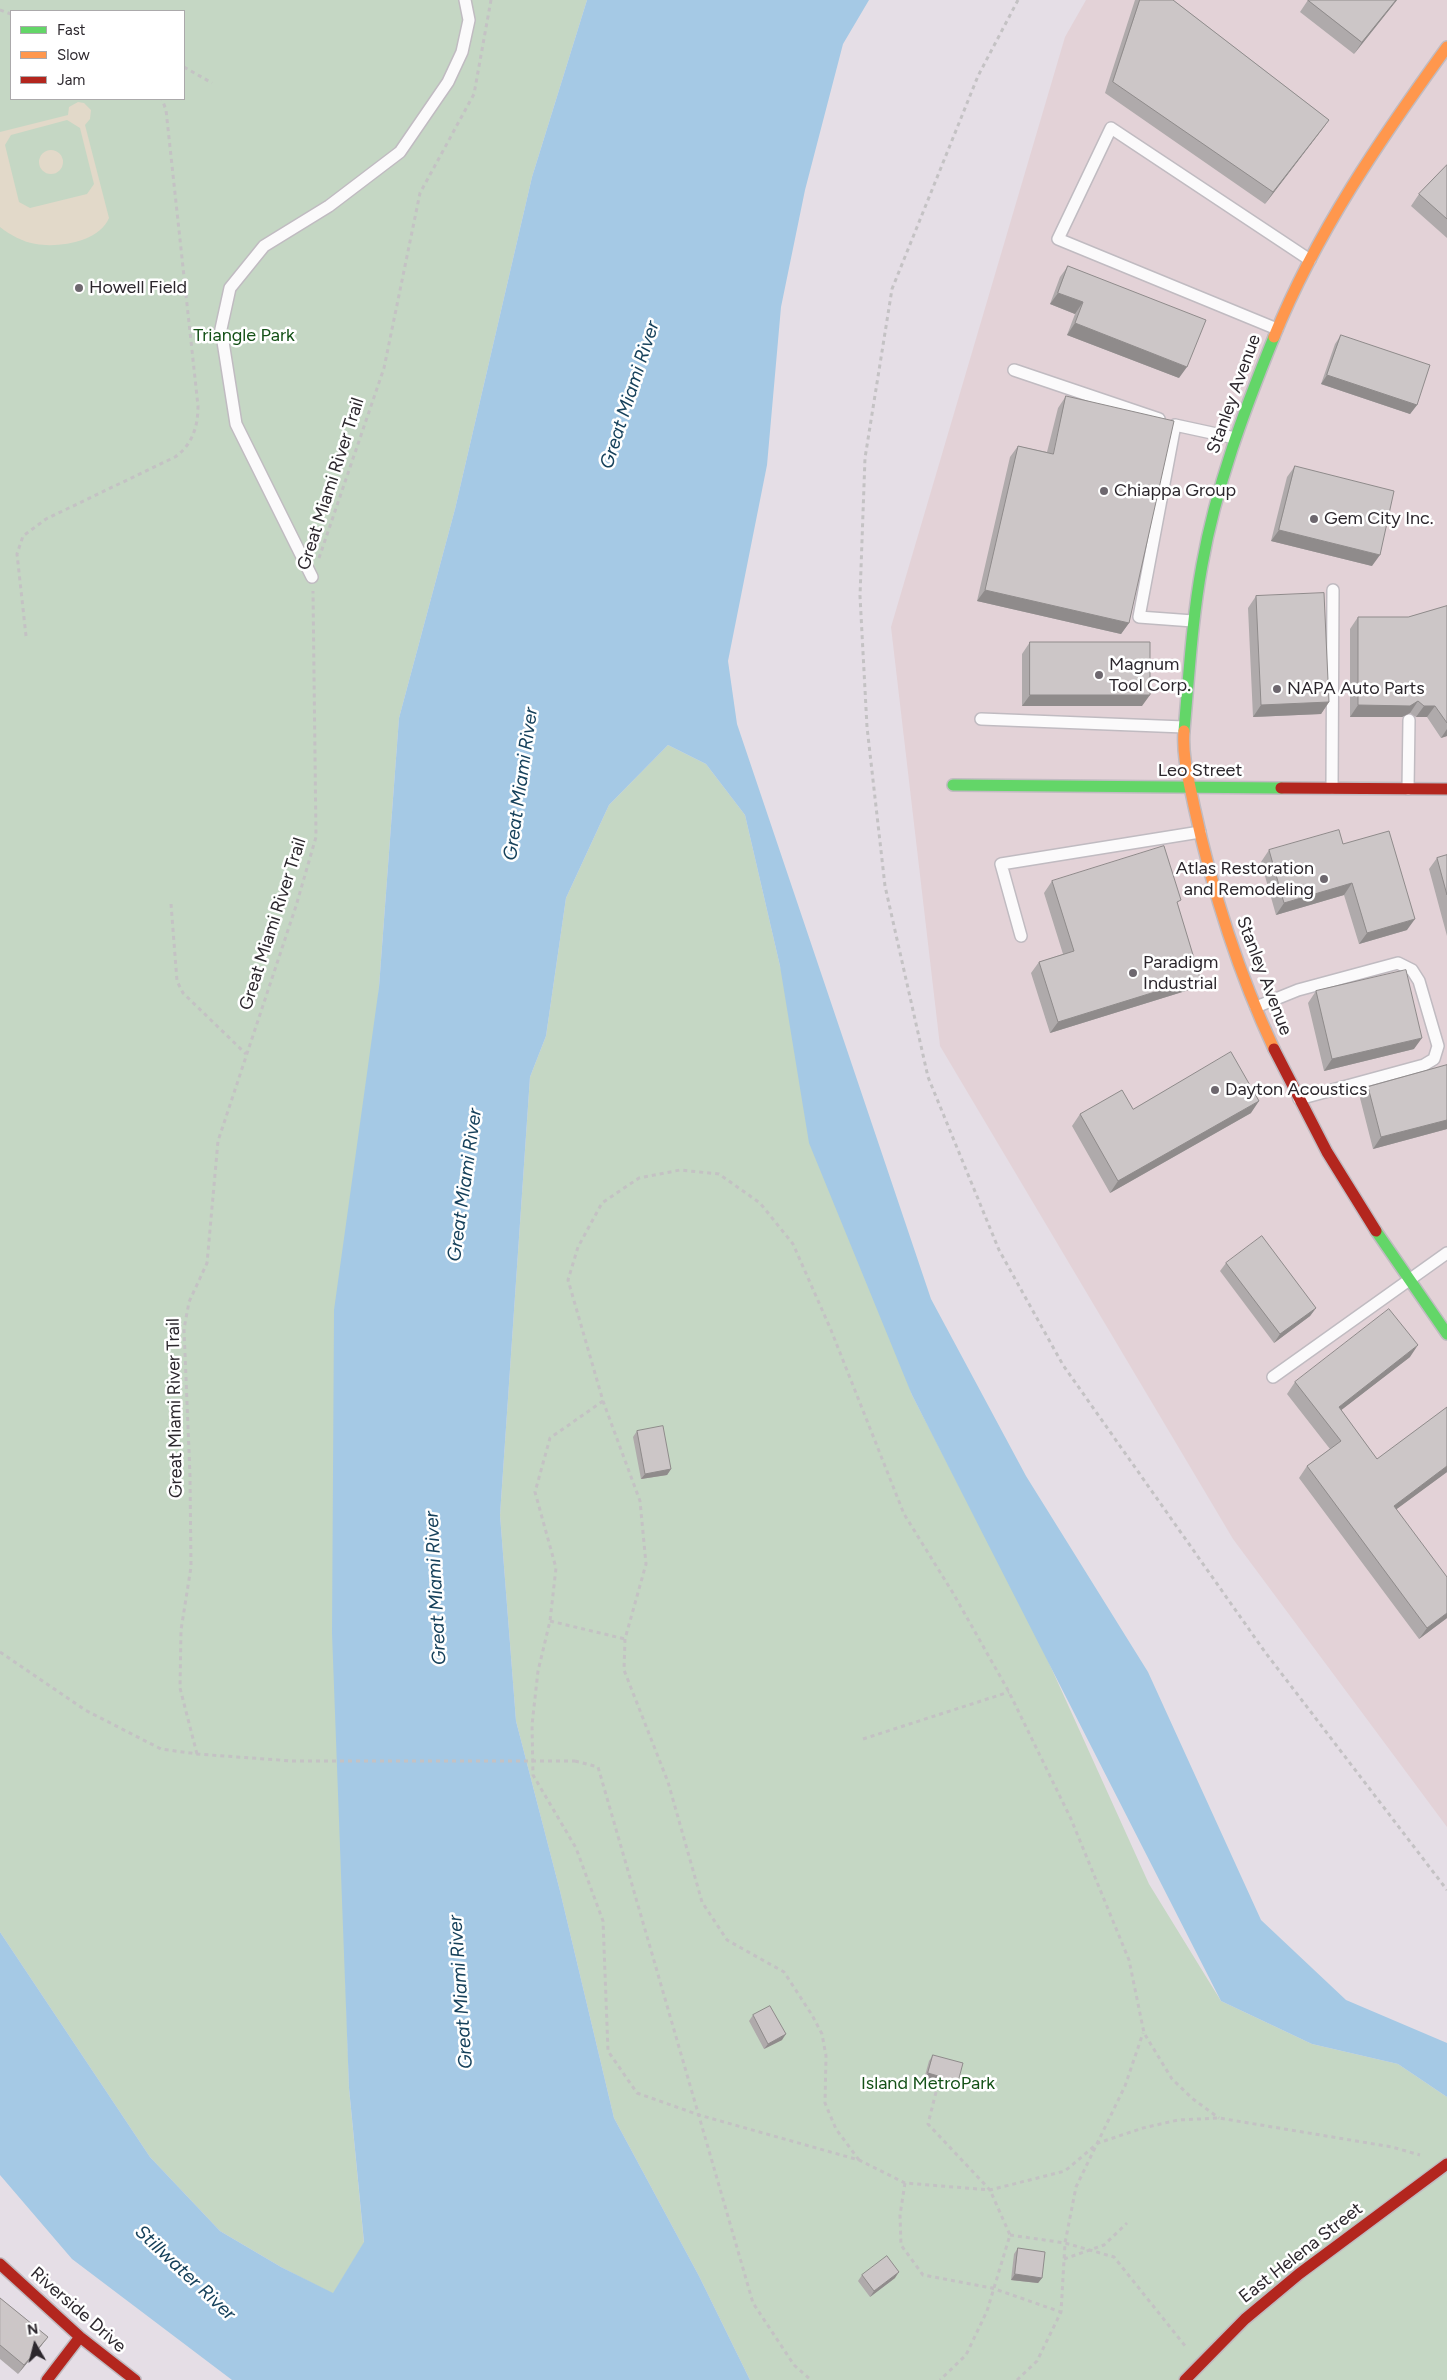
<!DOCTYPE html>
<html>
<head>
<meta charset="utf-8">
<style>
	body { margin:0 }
	#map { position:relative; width:1447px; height:2380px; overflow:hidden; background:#e5dee6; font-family:Figtree,sans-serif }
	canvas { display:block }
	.legend { position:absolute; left:10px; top:10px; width:175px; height:90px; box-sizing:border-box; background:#fff; border:1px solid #aba9ab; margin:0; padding:6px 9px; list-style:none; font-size:15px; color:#2c272d }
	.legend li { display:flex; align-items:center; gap:10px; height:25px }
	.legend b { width:25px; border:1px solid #aba9ab }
	.north { position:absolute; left:10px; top:2320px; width:50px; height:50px; -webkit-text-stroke:4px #fff; paint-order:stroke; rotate:352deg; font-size:14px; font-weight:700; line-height:20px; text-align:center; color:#2c272d }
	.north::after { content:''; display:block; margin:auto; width:18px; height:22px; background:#2c272d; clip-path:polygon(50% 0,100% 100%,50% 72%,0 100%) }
</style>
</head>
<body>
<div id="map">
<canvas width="1447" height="2380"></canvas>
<ul class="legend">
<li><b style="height:6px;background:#63d668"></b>Fast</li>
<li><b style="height:6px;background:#ff974d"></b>Slow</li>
<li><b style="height:6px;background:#b3261e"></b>Jam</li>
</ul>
<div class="north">N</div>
</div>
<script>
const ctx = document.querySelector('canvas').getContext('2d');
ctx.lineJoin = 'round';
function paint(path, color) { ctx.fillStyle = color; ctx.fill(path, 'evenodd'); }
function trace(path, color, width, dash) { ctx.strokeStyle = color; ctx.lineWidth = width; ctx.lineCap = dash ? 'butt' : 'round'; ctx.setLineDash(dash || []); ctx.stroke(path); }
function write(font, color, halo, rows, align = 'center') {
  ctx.font = font + ' Figtree,sans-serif'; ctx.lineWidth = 5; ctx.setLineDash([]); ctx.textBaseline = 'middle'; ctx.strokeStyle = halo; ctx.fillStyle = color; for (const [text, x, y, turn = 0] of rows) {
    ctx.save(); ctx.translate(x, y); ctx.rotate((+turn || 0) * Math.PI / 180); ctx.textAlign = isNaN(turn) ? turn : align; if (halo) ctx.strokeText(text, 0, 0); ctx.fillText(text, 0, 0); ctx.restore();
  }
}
const industrial = new Path2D(`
	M1086,0H1447V1827L1233,1539L940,1046L891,627L1065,37Z`);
const green = new Path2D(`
	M0,0H587L532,177L455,509L399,718L379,987L342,1861L349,2088L364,2243L333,2294L281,2267L220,2231L150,2157L0,1932ZM11,11H184V99H11Z
	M668,745L706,764L745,815L780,966L912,1395L1035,1632L1149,1884L1221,2001L1312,2044L1398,2064L1447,2097V2380H750L699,2276L614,2118L560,1891L516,1721L500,1515L530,1077L546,1036L566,898L609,805Z`);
const sand = new Path2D(`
	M78,102L84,103L91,110L90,119L85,125L109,218C99,242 58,248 36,244C23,242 10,235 0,227V132L68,115L69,107ZM67,120L80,128L94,184L87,194L30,208L19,202L5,145L11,135Z
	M39 162a12 12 0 1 1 24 0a12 12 0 1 1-24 0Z`);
const water = new Path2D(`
	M587,0H869L843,44L805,190L781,307L767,465L728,661L737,724L931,1299L1026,1476L1148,1672L1261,1920L1346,2000L1447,2043V2097L1398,2064L1312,2044L1221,2001L912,1395L809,1143L780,966L745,815L706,764L668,745L609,805L566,898L546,1036L530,1077L500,1515L516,1721L560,1891L614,2118L699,2276L750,2380H232L72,2259L0,2175V1932L150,2157L220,2231L281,2267L333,2293L364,2242L349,2088L332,1633L334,1310L379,987L399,718L455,509L532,177Z`);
const path = new Path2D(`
	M1018,0L978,76L892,289L865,458L860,596L867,727L885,886L928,1077L999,1250L1063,1365L1265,1652L1447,1890
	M0,10L11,14
	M184,67L212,83
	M319,558L384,368L420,193L474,94L491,0
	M26,636L17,554L23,536L46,519L175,457C192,445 198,427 198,406L166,110L162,99
	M171,904L177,981L183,993L246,1054
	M603,1401L550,1438L535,1492L556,1568L550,1621L538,1671L532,1725L533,1775L576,1848L603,1921L608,2051L637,2093L699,2115L859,2160L905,2183L990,2190L1065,2171L1098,2143L1143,2128L1178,2120L1219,2118L1392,2147L1420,2155
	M550,1621L625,1639
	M0,1652L85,1710L161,1749L197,1754L292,1761
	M863,1739L1009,1692
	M197,1754L180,1688L181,1630L191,1567L190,1476L184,1329L189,1302L207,1263L218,1141L296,906L316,837L313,591
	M575,1761L598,1767L753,2303L794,2365L811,2380
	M936,2092L928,2124L990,2190L1010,2235L987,2311L966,2355L940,2380
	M859,2160L836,2129L825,2103L826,2056L822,2034L812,2015L784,1972L727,1940L702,1902L668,1782L624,1670L625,1639L646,1564L640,1501L603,1401L568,1280L578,1247L602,1203L639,1178L680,1170L719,1174L760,1203L793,1244L831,1330L904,1514L953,1593L1009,1692L1071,1819L1129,1960L1144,2033L1172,2079L1193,2099L1219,2118
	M905,2183L900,2215L901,2245L923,2275L992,2288L1061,2312
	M1010,2235L1065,2243L1114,2257L1186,2347
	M1064,2259L1104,2245L1127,2223
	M1017,2380L1037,2361L1061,2312L1065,2243L1076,2187L1125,2086L1143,2033`);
const lane = new Path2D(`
	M1277,329L1058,239L1111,128L1310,260
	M1014,370L1159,419
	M312,577L236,424L221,329L230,288L264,246L329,206L400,152L448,82L462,52L469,20L465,0
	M1193,621L1139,617L1175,425L1235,438
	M981,719L1184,727
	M1332,788L1333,590
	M1408,789L1409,720
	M1021,936L1001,864L1200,832
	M1256,1007L1298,990L1398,963L1412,970L1419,981L1438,1046L1434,1059L1424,1065L1299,1099
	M1273,1377L1447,1253`);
const fast = new Path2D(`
	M1184,731C1189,675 1192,620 1202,565C1216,486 1244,411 1274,337
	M953,785L1281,788
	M1376,1231L1447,1334`);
const slow = new Path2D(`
	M1274,337C1316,233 1381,138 1447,47
	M1184,731C1182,756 1189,781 1194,806C1212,890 1238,972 1274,1049`);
const jam = new Path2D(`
	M1281,788L1447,789
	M1274,1049L1327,1152L1376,1231
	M0,2264L80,2337L135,2380
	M47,2380L80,2337
	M1185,2380L1245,2319L1299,2274L1447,2164`);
const pathBridge = new Path2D(`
	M292,1761H575`);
const wall = new Path2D(`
	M1135,0H1173L1329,120L1265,204L1105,93Z
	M1308,0H1397L1354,54L1300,12Z
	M1447,165V238L1411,206L1419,194Z
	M1068,266L1179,378L1067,335L1075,314L1050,304L1060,277Z
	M1341,335L1417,405L1410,414L1321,384L1335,344Z
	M1066,396L1129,623L1121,634L977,601L1010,457L1018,446L1047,452L1058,408Z
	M1295,466L1372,566L1271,541L1287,477Z
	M1256,596L1329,702L1321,714L1253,717L1248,608Z
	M1447,606V736L1441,738L1427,717H1416L1410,713L1402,717H1350V629L1358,617H1408Z
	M1030,642L1142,706H1022V654Z
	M1343,844L1407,930L1359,944L1344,895L1276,915L1261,862L1269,850Z
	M1447,855V936L1429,869L1437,858Z
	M1052,881L1178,905L1192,989L1050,1033L1031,973L1039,962L1063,954L1044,893Z
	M1316,991L1414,1049L1324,1071L1308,1003Z
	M1447,1065V1129L1373,1149L1360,1098L1368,1087Z
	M1133,1109L1251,1113L1110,1193L1072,1126L1080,1114Z
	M1226,1263L1316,1308L1310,1316L1274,1343L1220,1271Z
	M1410,1357L1341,1410L1377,1459L1447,1472L1396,1509L1447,1618L1419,1639L1299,1478L1307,1466L1330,1449L1287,1394L1295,1382Z
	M637,1431L671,1469L667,1475L641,1479L633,1437Z
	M753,2015L782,2040L764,2049L749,2021Z
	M933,2055L958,2082L953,2088L924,2079L929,2061Z
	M1018,2248L1042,2278L1038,2283L1011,2280L1014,2254Z
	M862,2275L895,2278L870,2297L858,2281Z
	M0,2298L48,2337L41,2346L18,2374L0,2359Z`);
const shadedWall = new Path2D(`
	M1396,0H1397L1354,54L1362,42Z
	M1329,120L1321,131L1265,204L1273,192Z
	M1058,293L1083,302L1075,314L1050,304Z
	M1075,323L1187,367L1179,378L1067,335Z
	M1327,375L1417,405L1410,414L1321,384Z
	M1279,530L1380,555L1372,566L1271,541Z
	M985,590L1129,623L1121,634L977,601Z
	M1030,695H1150L1142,706H1022Z
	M1418,701L1410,713L1402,717H1350L1358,705Z
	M1329,702L1321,714L1253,717L1261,705Z
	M1424,706H1435L1427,717H1416Z
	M1447,729V736L1441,738Z
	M1352,883L1344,895L1276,915L1284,903Z
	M1415,919L1407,930L1359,944L1367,933Z
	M1200,978L1192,989L1050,1033L1058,1022Z
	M1422,1038L1414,1049L1324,1071L1332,1059Z
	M1259,1101L1251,1113L1110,1193L1118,1181Z
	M1447,1120V1129L1373,1149L1381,1137Z
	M1316,1308L1310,1316L1274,1343L1280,1334Z
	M1418,1345L1410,1357L1331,1418L1339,1407Z
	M1447,1466V1472L1386,1517L1394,1506Z
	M671,1469L667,1475L641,1479L645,1474Z
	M1447,1613V1618L1419,1639L1427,1628Z
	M786,2034L782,2040L764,2049L768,2044Z
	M928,2073L958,2082L953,2088L924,2079Z
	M899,2272L895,2278L870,2297L874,2291Z
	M1015,2274L1042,2278L1038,2283L1011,2280Z
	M48,2337L41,2346L18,2374L24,2365Z`);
const building = new Path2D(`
	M1140,0H1173L1329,120L1273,192L1113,82Z
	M1308,0H1396L1362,42Z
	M1447,165V219L1419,194Z
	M1068,266L1206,320L1187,367L1075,323L1083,302L1058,293Z
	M1341,335L1430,365L1417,405L1327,375Z
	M1066,396L1174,421L1129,623L985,590L1018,446L1053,454Z
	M1295,466L1394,491L1380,555L1279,530Z
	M1324,593L1329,702L1261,705L1256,596Z
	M1447,606V723L1435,706H1424L1418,701L1410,706L1358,705V617H1408Z
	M1030,642H1150V695H1030Z
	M1339,830L1343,844L1389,831L1415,919L1367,933L1352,883L1284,903L1269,850Z
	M1164,846L1181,900L1177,902L1200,978L1058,1022L1039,962L1074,951L1052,881Z
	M1447,855V895L1437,858Z
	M1406,970L1422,1038L1332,1059L1316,991Z
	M1231,1052L1259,1101L1118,1181L1080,1114L1122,1090L1133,1109Z
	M1447,1065V1120L1381,1137L1368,1087Z
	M1262,1236L1316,1308L1280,1334L1226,1263Z
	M1389,1309L1418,1345L1339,1407L1377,1459L1447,1407V1466L1394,1506L1447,1577V1613L1427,1628L1307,1466L1341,1441L1295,1382Z
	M663,1426L671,1469L645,1474L637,1431Z
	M770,2006L786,2034L768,2044L753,2015Z
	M933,2055L963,2063L958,2082L928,2073Z
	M1018,2248L1045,2252L1042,2278L1015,2274Z
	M887,2256L899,2272L874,2291L862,2275Z
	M0,2298L48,2337L24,2365L0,2345Z`);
const markers = [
	[79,288,5,"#6d676e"],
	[1104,491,5,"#6d676e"],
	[1314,519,5,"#6d676e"],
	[1099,675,5,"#6d676e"],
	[1277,689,5,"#6d676e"],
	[1324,879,5,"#6d676e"],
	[1133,973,5,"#6d676e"],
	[1215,1090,5,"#6d676e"]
];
const poiNames = [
	["Howell Field",89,288],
	["Chiappa Group",1114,491],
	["Gem City Inc.",1324,519],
	["Magnum",1109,665],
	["Tool Corp.",1109,686],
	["NAPA Auto Parts",1287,689],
	["Atlas Restoration",1314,869,"right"],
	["and Remodeling",1314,890,"right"],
	["Paradigm",1143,963],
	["Industrial",1143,984],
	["Dayton Acoustics",1225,1090]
];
const parkNames = [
	["Triangle Park",244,336],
	["Island MetroPark",928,2084]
];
const streetNames = [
	["Stanley Avenue",1234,394,-70],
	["Great Miami River Trail",331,484,-72],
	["Leo Street",1200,771],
	["Great Miami River Trail",273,924,-72],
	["Stanley Avenue",1264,976,69],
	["Great Miami River Trail",175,1408,-91],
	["East Helena Street",1301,2253,-38],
	["Riverside Drive",78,2310,41]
];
const waterNames = [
	["Great Miami River",630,395,-72],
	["Great Miami River",521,784,-82],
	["Great Miami River",465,1185,-82],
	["Great Miami River",436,1588,-93],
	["Great Miami River",461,1992,-94],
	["Stillwater River",185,2273,43]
];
paint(industrial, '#e3d2d7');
paint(green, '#c5d7c4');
paint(sand, '#e2d9c9');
paint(water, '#a5c9e5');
trace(lane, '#c0bbc1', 14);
trace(fast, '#c0bbc1', 14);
trace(slow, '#c0bbc1', 14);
trace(jam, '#c0bbc1', 14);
trace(path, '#c4c2c4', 3, [4, 4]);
trace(lane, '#fbfafb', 11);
trace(fast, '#63d668', 11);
trace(slow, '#ff974d', 11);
trace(jam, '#b3261e', 11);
trace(pathBridge, '#c4c2c4', 3, [4, 4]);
paint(wall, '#afaaab');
paint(shadedWall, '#8f8b8b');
paint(building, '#ccc6c7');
trace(building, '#8f8b8b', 1);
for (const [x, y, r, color] of markers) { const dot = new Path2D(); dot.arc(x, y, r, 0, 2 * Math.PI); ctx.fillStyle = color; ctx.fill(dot); trace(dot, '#fff', 2); }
write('18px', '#2c272d', '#fff', poiNames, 'left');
write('18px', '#145117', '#fff', parkNames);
write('18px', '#2c272d', '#fff', streetNames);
write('italic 19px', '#16415b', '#fff', waterNames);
</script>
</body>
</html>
